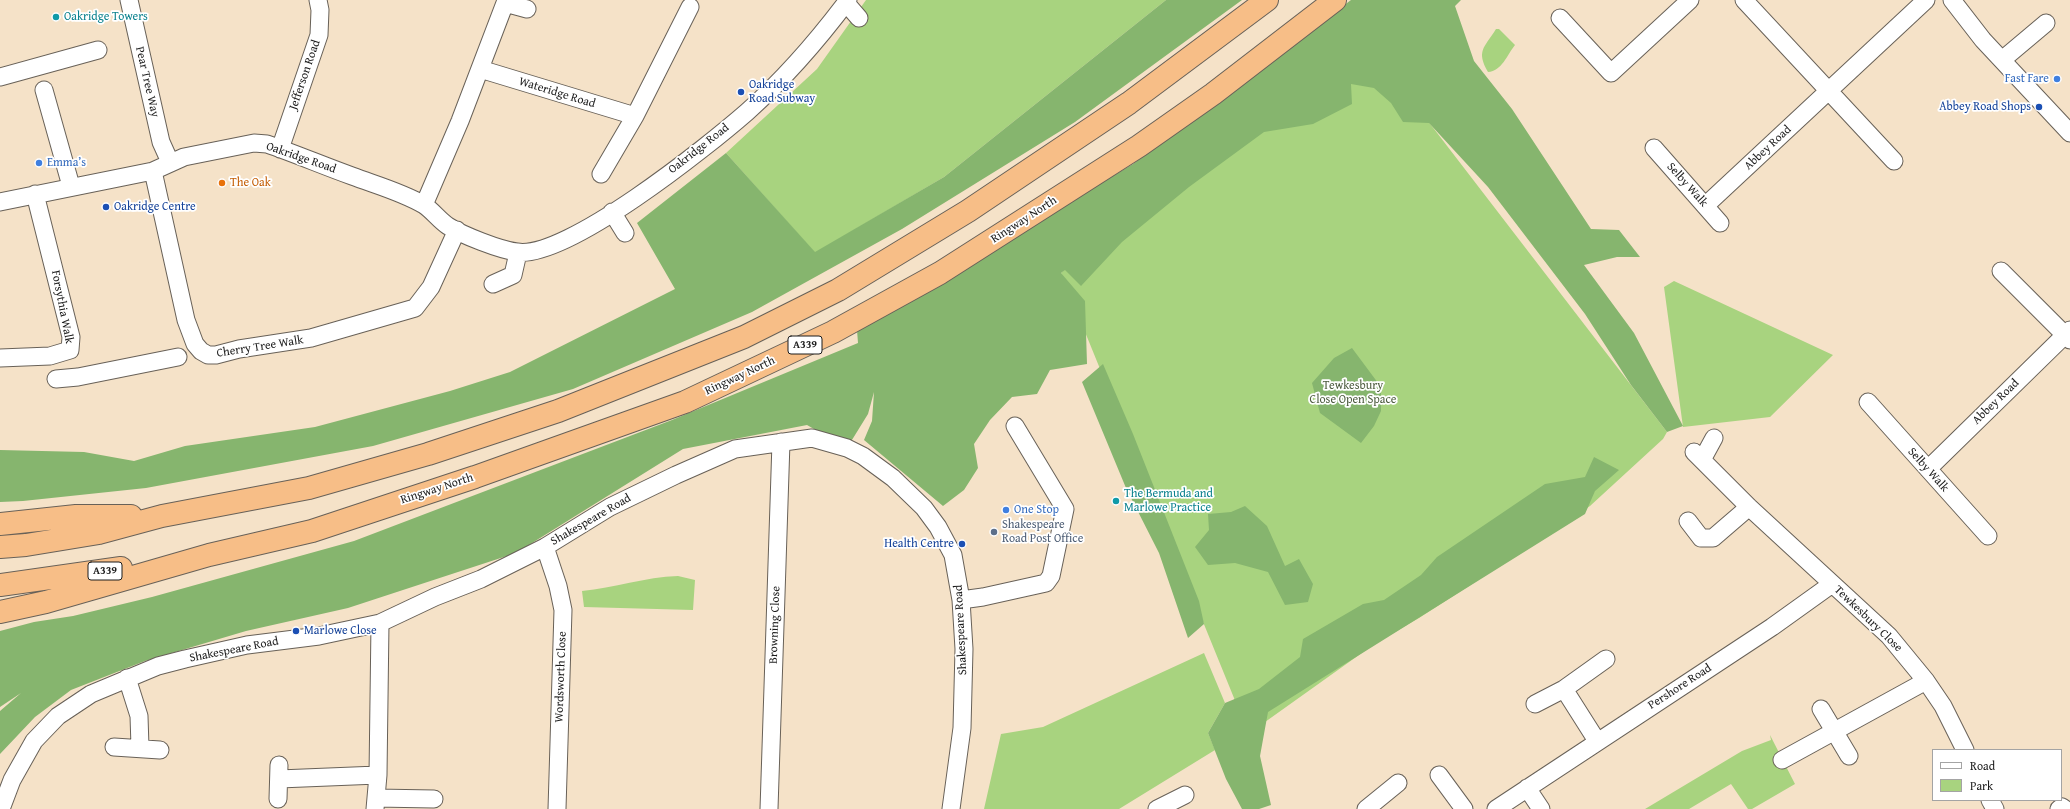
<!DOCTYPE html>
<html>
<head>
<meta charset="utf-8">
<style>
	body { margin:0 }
	#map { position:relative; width:2070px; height:809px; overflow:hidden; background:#f5e2c8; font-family:"Gentium Book Plus",serif }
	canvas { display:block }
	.legend { position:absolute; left:1932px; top:749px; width:130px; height:52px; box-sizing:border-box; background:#fff; border:1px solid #a4a4a4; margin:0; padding:5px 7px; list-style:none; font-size:12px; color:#1c1c1c }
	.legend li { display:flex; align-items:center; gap:8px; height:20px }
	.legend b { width:20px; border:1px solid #a4a4a4 }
</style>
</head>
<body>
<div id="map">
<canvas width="2070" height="809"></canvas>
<ul class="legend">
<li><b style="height:5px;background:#fff"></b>Road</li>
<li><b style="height:11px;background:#a8d37f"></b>Park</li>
</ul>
</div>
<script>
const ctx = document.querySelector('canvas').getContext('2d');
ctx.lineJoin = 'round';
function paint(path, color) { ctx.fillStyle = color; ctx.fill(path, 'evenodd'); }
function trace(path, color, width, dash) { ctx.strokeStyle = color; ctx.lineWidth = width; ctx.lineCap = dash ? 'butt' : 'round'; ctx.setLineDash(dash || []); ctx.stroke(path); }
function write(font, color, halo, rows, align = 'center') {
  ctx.font = font + ' "Gentium Book Plus",serif'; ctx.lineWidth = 3.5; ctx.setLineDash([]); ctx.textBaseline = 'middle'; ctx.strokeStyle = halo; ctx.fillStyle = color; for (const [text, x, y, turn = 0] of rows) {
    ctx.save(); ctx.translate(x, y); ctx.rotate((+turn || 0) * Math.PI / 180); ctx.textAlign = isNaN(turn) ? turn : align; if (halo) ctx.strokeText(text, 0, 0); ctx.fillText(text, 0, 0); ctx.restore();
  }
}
const green = new Path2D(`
	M866,0H1166L944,177L815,253L726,153L817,69Z
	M1496,29H1499L1515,45C1507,55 1502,71 1488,72C1476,51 1484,48 1496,29Z
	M1345,53L1421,112L1667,432L1663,439L1590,506L1556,530L1419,618L1373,645L1244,737L1234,698L1061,273L1108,231Z
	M1674,281L1833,355L1770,417L1683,427L1664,287Z
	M678,576L695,580L693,610L584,607L582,591C614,588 645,577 678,576Z
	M1204,653L1225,703L1208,733L1215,750L1119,809H984L1001,734L1043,727Z
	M1770,735L1795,784L1752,809H1748L1731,784L1689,809H1645L1742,751L1771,740Z`);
const forest = new Path2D(`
	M1166,0H1242L1075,122L902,229L752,312L573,389L373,446L146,488L23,501L0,502V450L84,452L134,461L185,446L315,427L450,391L510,372L675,289L637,223L726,153L815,252L944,177Z
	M1351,0H1461L1455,6L1474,61L1512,109L1591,229L1619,230L1640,257H1617L1584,265L1634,333L1683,426L1667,432L1631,385L1585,314L1488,187L1429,123L1403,122L1391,103L1374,88L1351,84L1352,104L1313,124L1264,132L1189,187L1122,242L1081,286L1065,270L1061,273L1085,301L1087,364L1050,370L1037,394L1012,397L990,420L974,444L978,468L964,490L943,506L864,440L872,421L874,392L868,414L847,448L807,425L683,449L516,553L348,608L246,631L145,661L71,690L35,717L0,754V711L21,693L0,707V631L34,622L73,616L152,597L354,541L672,420L858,343L857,330L1133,164Z
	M1352,348L1381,387V411L1374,426L1361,443L1320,413L1312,383L1334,358Z
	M1103,364L1133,434L1199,601L1204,624L1188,638L1159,553L1126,488L1082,382Z
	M1594,457L1619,470L1595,491L1585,514L1268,712L1260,756L1271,805L1259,809H1242L1226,779L1208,733L1225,703L1259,689L1300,657L1303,639L1363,604L1384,600L1421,575L1437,557L1545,484L1585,477Z
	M1245,506L1267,526L1285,566L1299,559L1313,584L1308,602L1285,605L1268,572L1235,563L1208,565L1195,547L1209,530L1208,514L1231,512Z`);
const minor = new Path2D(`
	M129,0L161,142L170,162
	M1744,0L1894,161
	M1952,0L1983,40L2070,133
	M846,3L859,18
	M1560,18L1611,73L1690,0
	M2002,60L2046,23
	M480,69L635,116
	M0,77L98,50
	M44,90L71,186
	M1654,148L1720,223
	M280,149L319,35L320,10L318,0
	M153,171L186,320L195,344L201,351L208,355H216L239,349L311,338L415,308L431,287L457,230
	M601,174L635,116L690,7
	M0,202L153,171L184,157L254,143L267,144C296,154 324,166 352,176C376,185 402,192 424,205C433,211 439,220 448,226C462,235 500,250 517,252C566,260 708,146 747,112C784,79 818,40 848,0
	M424,205L460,121L505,3L527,9
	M1705,206L1926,0
	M612,212L625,233
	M2001,271L2070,340
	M493,284L513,275L518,253
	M0,358L50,356L70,350L71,337L35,194
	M56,379L78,377L178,357
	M1868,402L1988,536
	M1694,452L1749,507L1889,636L1926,681L1943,706L1965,750
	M1702,460L1714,438
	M1928,469L2070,330
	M1688,521L1701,538H1713L1749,507
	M545,547L558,586L563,610L557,809
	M961,600L983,597L1046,583L1051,576L1065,509L1015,426
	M127,678L139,716L140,747
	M1564,689L1597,741
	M1535,704L1564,689L1606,659
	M1821,709L1849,756
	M114,747L160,750
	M1782,760L1926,681
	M1439,775L1464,809
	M279,779L378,775
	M1527,788L1541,809
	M376,798L434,799
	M278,799L279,765
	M1990,800L1995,809
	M1,809L12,780L34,741L58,716L91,694L158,666L185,659L247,645L319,636L380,623L435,597L481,579L545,547L610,507L676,475L735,449L812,438L847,448L863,456L893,478L924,508L938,527L953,555L961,600L964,649L962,728L951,809
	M375,809L378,775L380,623
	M769,809L781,442
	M1157,809L1185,795
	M1366,809L1398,783
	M1496,809L1772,627L1832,584
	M2059,809L2062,807L2065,809`);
const highway = new Path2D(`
	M0,524L76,516H131
	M0,547L26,545L99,533L162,516L309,488L428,454L558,411L744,337L838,290L968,211L1129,103L1267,0
	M0,585L121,568
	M0,612L46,602L209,555L312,531L475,477L685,402L833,332L940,273L1139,146L1213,94L1335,0`);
const markers = [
	[56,17,4,"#0f9aa8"],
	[2057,79,4,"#3f7fe0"],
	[741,92,4,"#1a4fb4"],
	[2039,107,4,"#1a4fb4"],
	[39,163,4,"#3f7fe0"],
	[222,183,4,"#e8710a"],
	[106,207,4,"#1a4fb4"],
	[1116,501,4,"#0f9aa8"],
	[1006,510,4,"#3f7fe0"],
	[994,532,4,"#5c6f8a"],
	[962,544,4,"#1a4fb4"],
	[296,631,4,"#1a4fb4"]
];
const shields = [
	[805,345,34],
	[105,571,34]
];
const shieldNames = [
	["A339",805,345],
	["A339",105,571]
];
const cultureNames = [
	["Oakridge Towers",64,17],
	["The Bermuda and",1124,494],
	["Marlowe Practice",1124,508]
];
const streetNames = [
	["Jefferson Road",305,75,-71],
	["Pear Tree Way",147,82,77],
	["Wateridge Road",557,93,17],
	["Abbey Road",1768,148,-43],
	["Oakridge Road",699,149,-38],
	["Oakridge Road",301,158,19],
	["Selby Walk",1687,185,48],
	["Ringway North",1024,220,-33],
	["Forsythia Walk",62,307,79],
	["Cherry Tree Walk",260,347,-9],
	["Ringway North",740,376,-25],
	["Abbey Road",1996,402,-44],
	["Selby Walk",1928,470,48],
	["Ringway North",437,489,-18],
	["Shakespeare Road",591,520,-30],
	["Tewkesbury Close",1868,619,44],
	["Browning Close",775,625,-88],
	["Shakespeare Road",961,630,-93],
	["Shakespeare Road",234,650,-11],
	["Wordsworth Close",561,677,-88],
	["Pershore Road",1680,687,-33]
];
const shopNames = [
	["Fast Fare",2049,79,"right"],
	["Emma’s",47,163],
	["One Stop",1014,510]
];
const transitNames = [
	["Oakridge",749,85],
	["Road Subway",749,99],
	["Abbey Road Shops",2031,107,"right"],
	["Oakridge Centre",114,207],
	["Health Centre",954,544,"right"],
	["Marlowe Close",304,631]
];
const foodNames = [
	["The Oak",230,183]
];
const parkNames = [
	["Tewkesbury",1353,386],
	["Close Open Space",1353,400]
];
const serviceNames = [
	["Shakespeare",1002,525],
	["Road Post Office",1002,539]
];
paint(green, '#a8d37f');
paint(forest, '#86b56e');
trace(minor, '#686158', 19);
trace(highway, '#686158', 24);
trace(minor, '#fff', 17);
trace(highway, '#f7be87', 22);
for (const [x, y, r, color] of markers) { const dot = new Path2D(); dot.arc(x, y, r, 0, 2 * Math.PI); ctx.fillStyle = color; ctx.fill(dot); trace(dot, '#fff', 1.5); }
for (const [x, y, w] of shields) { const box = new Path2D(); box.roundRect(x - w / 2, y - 9, w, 18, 3); ctx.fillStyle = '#fff'; ctx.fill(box); trace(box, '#1c1c1c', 1); }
write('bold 11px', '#1c1c1c', null, shieldNames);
write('12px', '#0d838f', '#fff', cultureNames, 'left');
write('12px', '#1c1c1c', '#fff', streetNames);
write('12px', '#366cbe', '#fff', shopNames, 'left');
write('12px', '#164399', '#fff', transitNames, 'left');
write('12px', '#c56008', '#fff', foodNames, 'left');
write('12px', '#4d5c3f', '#fff', parkNames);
write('12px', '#4e5e75', '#fff', serviceNames, 'left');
</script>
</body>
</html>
